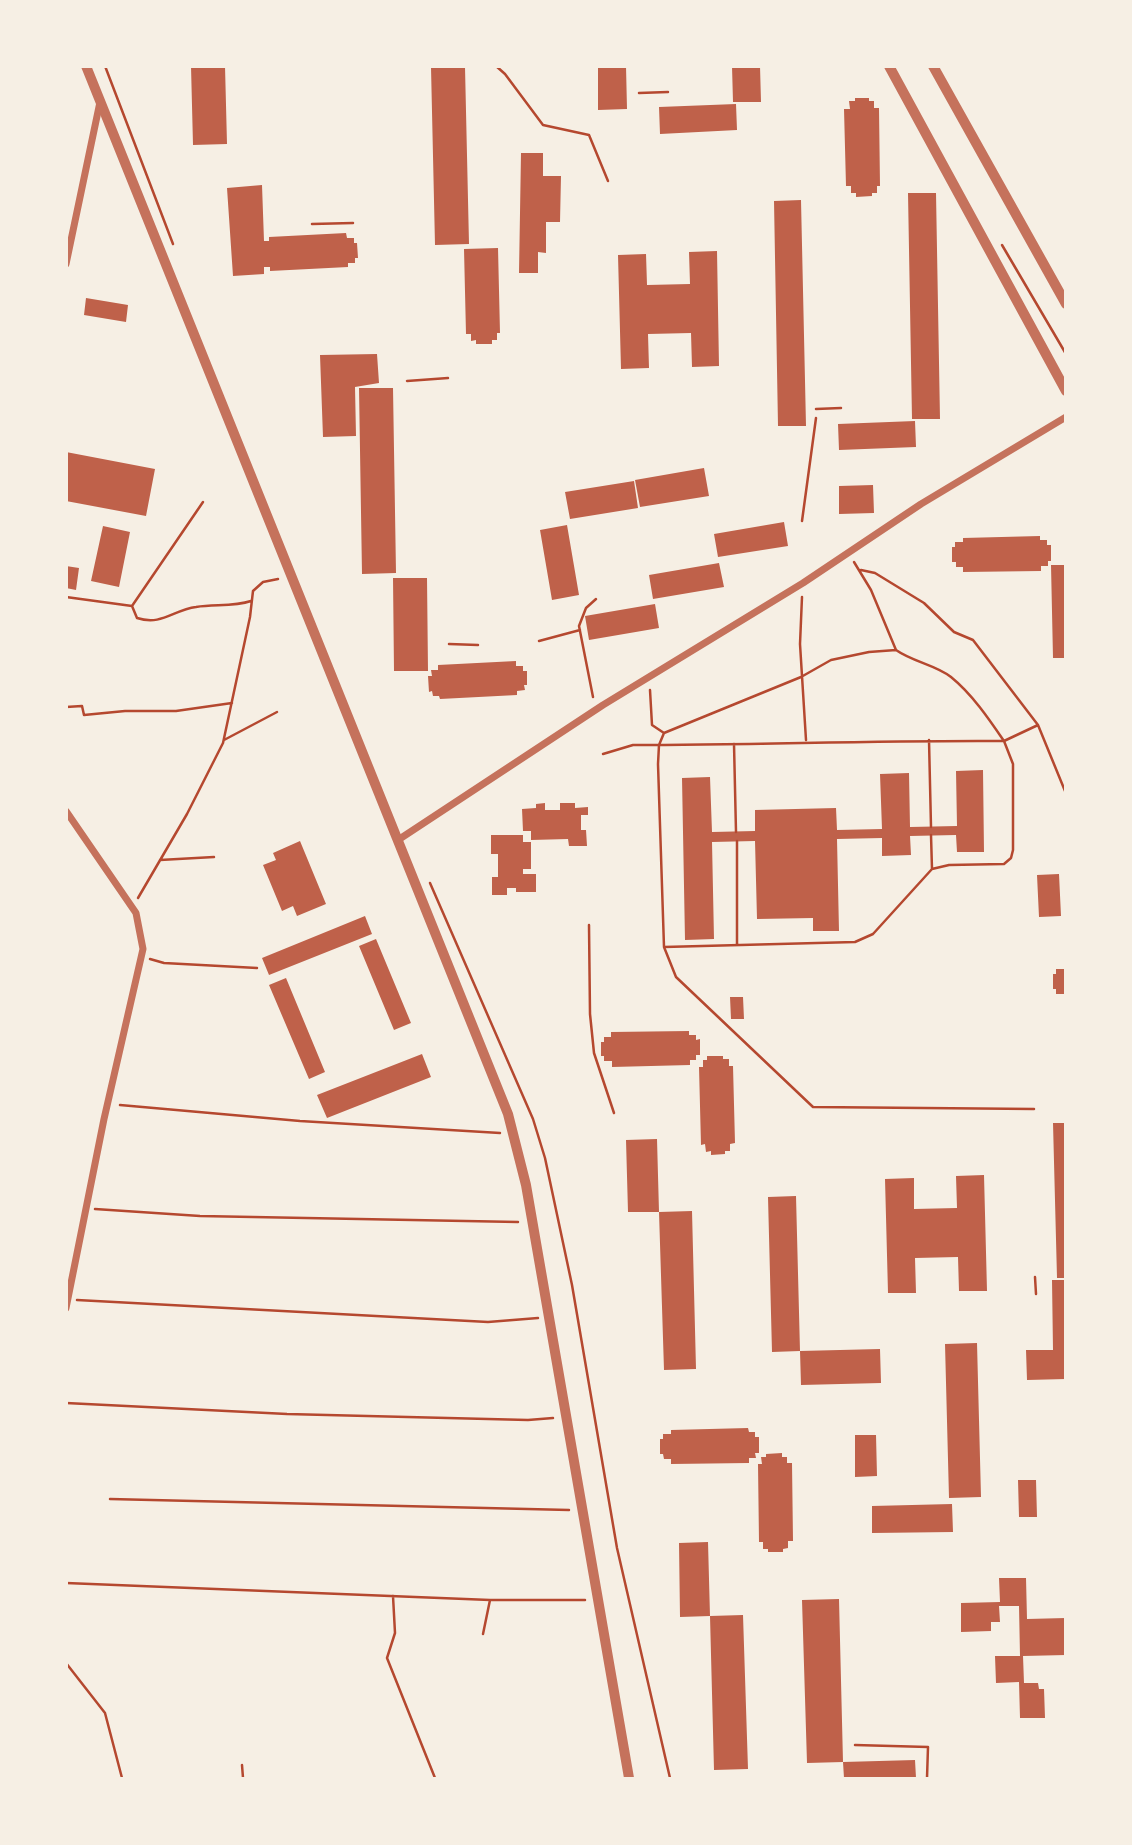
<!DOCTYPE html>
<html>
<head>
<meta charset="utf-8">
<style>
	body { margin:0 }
	#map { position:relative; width:1132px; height:1845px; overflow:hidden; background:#f6efe4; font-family:"Open Sans",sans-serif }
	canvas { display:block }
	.frame { position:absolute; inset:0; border:68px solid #f6efe4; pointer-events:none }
</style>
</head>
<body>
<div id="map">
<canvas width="1132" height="1845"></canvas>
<div class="frame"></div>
</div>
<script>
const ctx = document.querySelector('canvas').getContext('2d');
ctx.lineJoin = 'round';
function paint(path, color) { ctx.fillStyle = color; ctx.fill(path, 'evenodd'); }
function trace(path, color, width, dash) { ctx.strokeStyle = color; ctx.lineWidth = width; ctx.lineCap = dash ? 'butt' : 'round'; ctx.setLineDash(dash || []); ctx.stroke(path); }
const building = new Path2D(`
	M191,66H225L227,144L193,145Z
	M598,66H626L627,109L598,110Z
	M732,66H760L761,102H733Z
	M431,67H465L469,244L435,245Z
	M855,98H869V101H874V108H879L880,186H877V193H872V196L856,197V193H851V186H846L844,109H850L849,101H855Z
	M736,104L737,130L660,134L659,107Z
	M521,153H543V176H561L560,222H546V253L538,252V273H519Z
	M262,185L264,241H269V237L346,233L347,238H354V243H357L358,258H355V263H348V267L270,271V267H264V274L233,276L227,188Z
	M908,193H936L940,419H912Z
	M801,200L806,426H778L774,201Z
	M498,248L500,333H497V340H492V344H476V340L471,341V334H466L464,249Z
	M717,251L719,366L692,367L691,333L648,334L649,368L621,369L618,255L646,254L647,285L690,284L689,252Z
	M86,298L128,305L126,322L84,315Z
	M377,354L379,383L355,387L356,436L323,437L320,355Z
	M359,388H393L396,573L362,574Z
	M915,421L916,447L839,450L838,424Z
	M66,452L155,469L146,516L66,501Z
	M704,468L709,496L640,507L635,480Z
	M634,481L638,508L570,519L565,492Z
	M873,485L874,513L839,514V486Z
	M784,522L788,546L718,557L714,534Z
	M567,525L579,595L552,600L540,530Z
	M103,526L130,532L119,587L91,581Z
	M1040,536V540H1047V545H1051V561H1048V566H1041V571L963,572V567H956V562H952V547H955V542H963V538Z
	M719,563L724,587L653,599L649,575Z
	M1051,565H1066V658H1053Z
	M66,566L79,568L76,590L66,588Z
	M393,578H427L428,671H394Z
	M655,604L659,628L589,640L585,616Z
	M516,661V666H523V671H527V685H524L525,690L517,691V695L440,699L439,696H433L432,691L429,692L428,676H432L431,670H438V665Z
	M983,770L984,852H957L956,835L910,836L911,855L882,856V838L837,839L839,931H813V918L757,919L755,841L712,842L714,939L685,940L682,778L710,777L712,832L755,831V810L836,808L837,830L882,829L880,774L909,773L910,827L957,826L956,771Z
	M545,803V810H560V803H575V808L588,807V815H581V830H586L587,846H569L568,839L531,840V831H523L522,809L536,808V804Z
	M491,835H523V842H531V869H523V874H536V892H516V888H507V895H492V877H498V854H491Z
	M300,841L326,904L297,916L293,906L282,911L263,865L276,860L273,853Z
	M1059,874L1061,916L1039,917L1037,875Z
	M365,916L372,934L269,975L262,958Z
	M376,939L411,1023L394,1030L359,946Z
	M1056,969H1066V994H1056V989H1053V974H1056Z
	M286,978L325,1072L309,1079L269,985Z
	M730,997H743L744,1019H731Z
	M689,1031V1035H696V1040L700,1039V1055H696V1060H690V1065L612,1067V1061H604V1056H601V1042H604V1037H611V1032Z
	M422,1054L431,1077L327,1118L317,1095Z
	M707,1056H723V1059H729V1066H733L735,1143L730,1144V1151H725V1154L711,1155V1151L706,1152L705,1144L701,1145L699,1067H703V1060H707Z
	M1053,1123H1066V1278H1057Z
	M657,1139L659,1212H628L626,1140Z
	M984,1175L987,1291H959L958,1257L915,1258L916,1293H888L885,1179L914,1178V1209L957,1208L956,1176Z
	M796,1196L800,1351L772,1352L768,1197Z
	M692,1211L696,1369L664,1370L659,1212Z
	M1052,1280H1066V1379L1027,1380L1026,1350H1053Z
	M977,1343L981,1497L949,1498L945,1344Z
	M880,1349L881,1383L801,1385L800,1351Z
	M748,1428L749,1432H755V1437H759V1453H755L756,1458H749V1463L671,1464V1459H664L663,1454H660V1439H663V1434H671V1430Z
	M855,1435H876L877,1476L855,1477Z
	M782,1453V1457H787V1463H792L793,1541H788V1548L783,1549V1552H768V1549H763V1542H759L758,1464H762L761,1457H766V1454Z
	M1018,1480H1036L1037,1517H1019Z
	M952,1504L953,1532L872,1533V1506Z
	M708,1542L710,1616L680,1617L679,1543Z
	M999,1578H1026L1027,1619L1066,1618V1655L1023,1656L1024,1683H1038L1039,1689H1044L1045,1718H1020L1019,1682L996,1683L995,1656H1020L1019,1606H999L1000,1622H991V1631L961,1632V1603L1000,1602Z
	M839,1599L843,1762L915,1760L916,1778H844L843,1762L807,1763L802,1600Z
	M743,1615L748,1769L714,1770L710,1616Z`);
const path = new Path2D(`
	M105,66L173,244
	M496,66L505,74L543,125L589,135L608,181
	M639,93L668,92
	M312,224L353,223
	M1002,245L1066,354
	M407,381L448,378
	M816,409L841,408
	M802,521L816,418
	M861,570L875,573L924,603L954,632L973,640L1038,725
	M66,597L132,606L137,618C162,626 173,610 196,607C215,604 233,607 251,601
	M802,597L800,644L806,740
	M132,606L203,502
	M539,641L580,630
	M449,644L478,645
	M896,650C913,662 936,665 951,677C972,694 989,719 1004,741L1038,725L1065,791
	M650,690L652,725L664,733L801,677L831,660L869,652L896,650L871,590L854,562
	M593,697L579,626L586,608L596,599
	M66,707L82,706L84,715L125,711H176L232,703
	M664,733L659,745L658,764L664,947L676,977L813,1107L1034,1109
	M224,740L277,712
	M929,740L931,827
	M734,744L736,832
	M603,754L633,745C757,745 880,740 1004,741L1013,764V850L1011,858L1004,864L949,865L932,869L873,934L855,942L664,947
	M931,835L932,869
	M737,841V945
	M160,860L214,857
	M430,883L533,1119L545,1158L572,1285L617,1548L670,1778
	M138,898L187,814L223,743L250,617L253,591L263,582L278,579
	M589,925L590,1014L594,1053L614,1113
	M150,959L164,963L257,968
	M120,1105L300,1121L500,1133
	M95,1209L200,1216L518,1222
	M1035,1277L1036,1294
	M77,1300L488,1322L538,1318
	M66,1403L287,1414L528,1420L553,1418
	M110,1499L569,1510
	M66,1583L490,1600H585
	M393,1596L395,1633L387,1658L435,1778
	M483,1634L490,1600
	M66,1663L105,1713L122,1778
	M855,1745L928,1747L927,1778
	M242,1765L243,1778`);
const minor = new Path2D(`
	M66,264L100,102
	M66,811L136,913L143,949L104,1119L66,1308
	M398,840L603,705L803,583L921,504L1066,417`);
const tertiary = new Path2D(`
	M86,66L508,1114L526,1185L629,1778
	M889,66L1066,391
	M933,66L1066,304`);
paint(building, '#bf614a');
trace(path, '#b5482f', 2.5);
trace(minor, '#c5725c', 7);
trace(tertiary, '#c5725c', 10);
</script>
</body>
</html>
